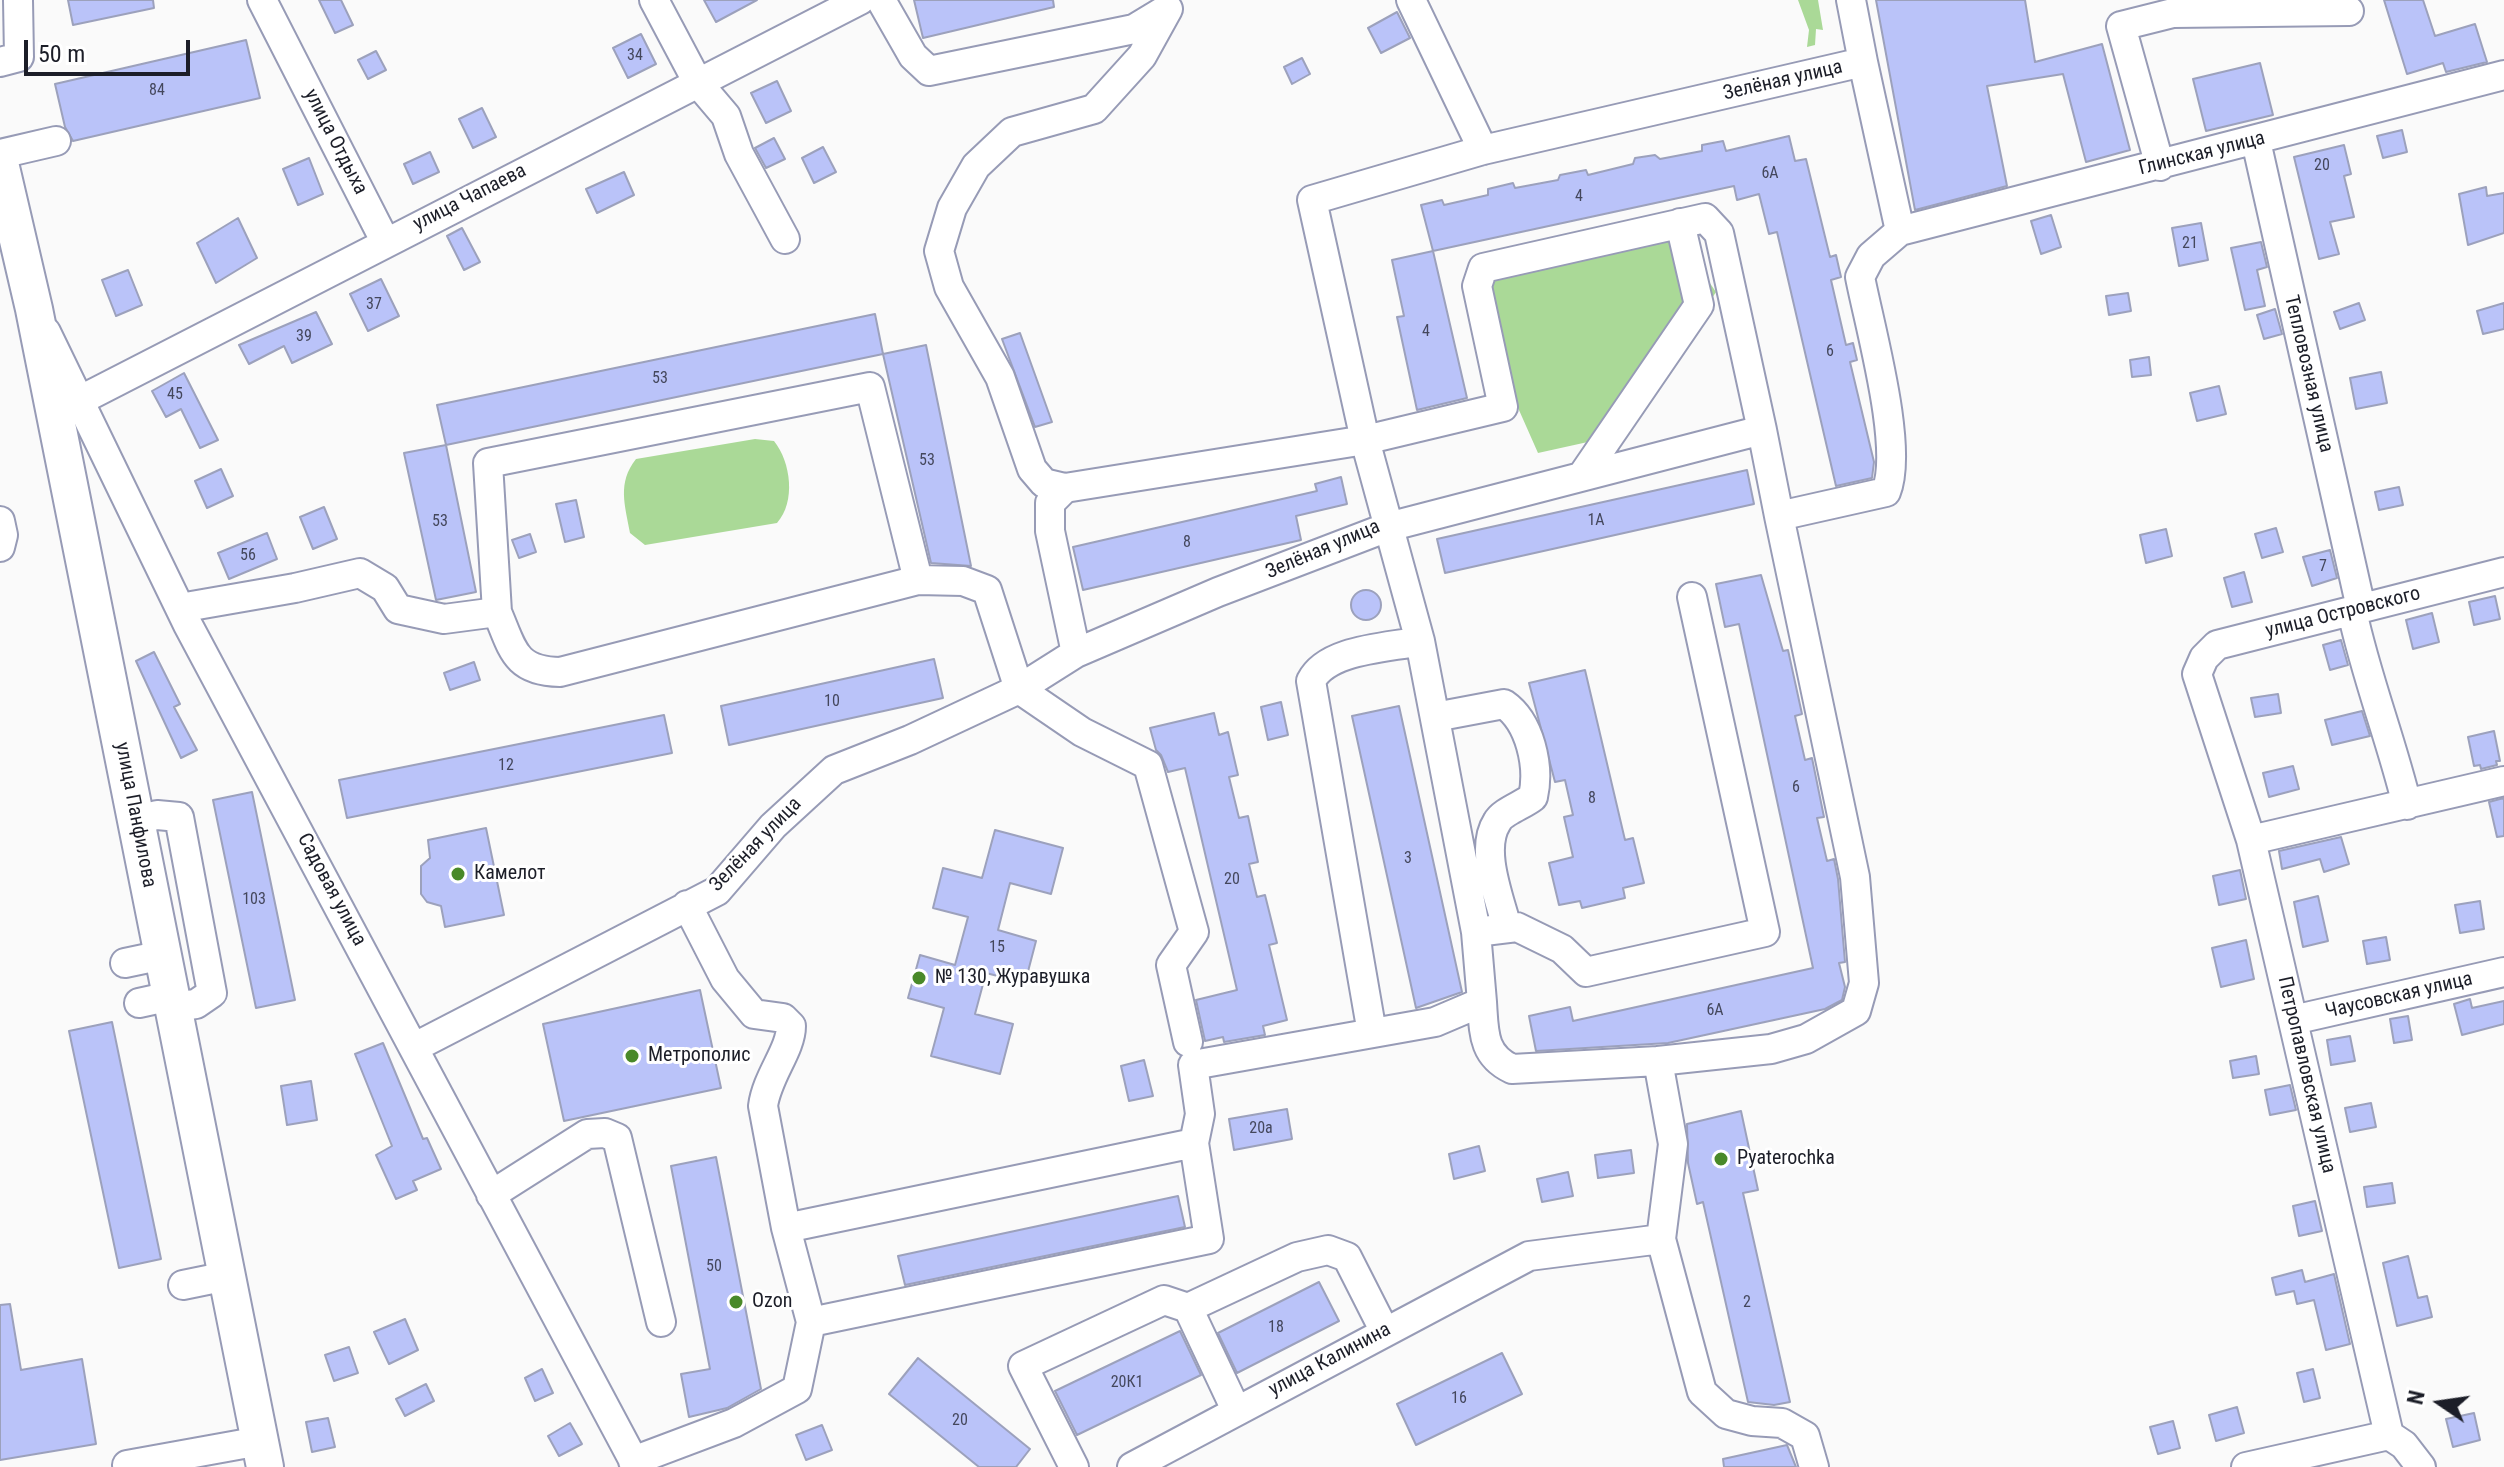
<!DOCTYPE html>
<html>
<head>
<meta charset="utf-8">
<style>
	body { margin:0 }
	#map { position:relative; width:2504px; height:1467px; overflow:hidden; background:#fafafa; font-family:"Roboto Condensed",sans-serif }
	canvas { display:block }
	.north { position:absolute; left:2400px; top:1363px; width:80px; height:80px; -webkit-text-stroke:6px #fff; paint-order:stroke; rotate:283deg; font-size:22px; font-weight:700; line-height:32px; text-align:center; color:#1c1e28 }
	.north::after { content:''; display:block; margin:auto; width:28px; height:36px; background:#1c1e28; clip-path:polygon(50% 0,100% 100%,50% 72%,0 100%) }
	.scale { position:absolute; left:24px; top:40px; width:166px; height:36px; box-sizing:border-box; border:4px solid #1c1e28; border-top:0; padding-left:10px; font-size:24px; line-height:28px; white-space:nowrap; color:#1c1e28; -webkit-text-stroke:6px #fff; paint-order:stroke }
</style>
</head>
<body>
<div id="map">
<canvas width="2504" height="1467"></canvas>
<div class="north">N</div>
<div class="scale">50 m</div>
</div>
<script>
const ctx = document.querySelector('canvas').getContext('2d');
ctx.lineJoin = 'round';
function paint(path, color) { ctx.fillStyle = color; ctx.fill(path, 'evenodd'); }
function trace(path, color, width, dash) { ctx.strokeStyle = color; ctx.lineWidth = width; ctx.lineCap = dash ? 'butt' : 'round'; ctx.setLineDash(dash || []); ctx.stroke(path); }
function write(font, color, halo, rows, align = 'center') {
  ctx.font = font + ' "Roboto Condensed",sans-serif'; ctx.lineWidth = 6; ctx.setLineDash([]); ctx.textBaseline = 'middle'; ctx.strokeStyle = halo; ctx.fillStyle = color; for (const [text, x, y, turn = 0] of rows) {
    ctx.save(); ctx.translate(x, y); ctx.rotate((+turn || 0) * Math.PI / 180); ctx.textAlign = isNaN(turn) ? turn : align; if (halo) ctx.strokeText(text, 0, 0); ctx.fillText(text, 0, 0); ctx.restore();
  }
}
const green = new Path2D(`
	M1798,0H1818L1823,30L1816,29L1815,45L1807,47L1809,30Z
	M1672,228L1716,292L1624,434L1538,453L1511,392L1490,286L1494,276Z
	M755,439L774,441C791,462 796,502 777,523L645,545L630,533C625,505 617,483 636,459Z`);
const building = new Path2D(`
	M68,0H153L154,8L73,25Z
	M319,0H341L353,25L335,33Z
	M704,0H757L716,22Z
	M914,0H1053L1054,7L923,38Z
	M1876,0H2025L2035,62L2102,44L2130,150L2086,162L2063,74L1987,86L2007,186L1915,210Z
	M2384,0H2423L2435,36L2475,24L2487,62L2446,72L2443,63L2407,74Z
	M1397,12L1410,38L1381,53L1368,28Z
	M641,34L656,64L628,78L613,48Z
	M246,40L260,98L73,141L65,127L55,84Z
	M376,51L386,70L368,79L358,60Z
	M1302,58L1310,74L1292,84L1284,67Z
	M2260,63L2273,115L2206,131L2193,79Z
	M777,81L791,111L766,123L751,93Z
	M482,108L496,137L473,148L459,119Z
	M2402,130L2407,152L2383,158L2377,136Z
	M1789,136L1795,161L1806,159L1830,257L1836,255L1841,277L1831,280L1846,345L1853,343L1857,360L1850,362L1874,462L1872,478L1836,486L1777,232L1769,234L1759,194L1737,200L1734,186L1433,251L1421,205L1442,200L1444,205L1488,195V189L1513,183L1515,188L1558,180L1560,175L1586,170L1588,175L1633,164L1635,158L1655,155L1660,159L1702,151V145L1723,141L1726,151Z
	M774,138L785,159L766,168L755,148Z
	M2344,145L2351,174L2344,176L2354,217L2330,222L2339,254L2319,259L2294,157Z
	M823,147L836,172L814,183L802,158Z
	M430,152L439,172L413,184L404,164Z
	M309,158L323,194L298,205L283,169Z
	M624,172L634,195L597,213L586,189Z
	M2486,187L2487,196L2504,193V233L2468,245L2459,194Z
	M2051,215L2061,247L2041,254L2031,221Z
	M238,218L257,258L216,283L197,243Z
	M2201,223L2208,260L2179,266L2172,228Z
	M462,228L480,262L464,270L447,236Z
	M2261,242L2267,267L2257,270L2265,306L2245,310L2231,248Z
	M1433,251L1467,398L1417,410L1397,317L1404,316L1392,260Z
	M128,270L142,305L116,316L102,280Z
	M381,279L399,316L368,331L350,294Z
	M2128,293L2131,311L2109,315L2106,296Z
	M2359,303L2365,320L2340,329L2334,312Z
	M2504,303V329L2483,334L2477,311Z
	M2275,309L2282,334L2264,339L2257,315Z
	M316,312L332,344L292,363L284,346L249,364L239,345Z
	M875,314L883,354L446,445L437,405Z
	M1020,333L1052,422L1035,427L1002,339Z
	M926,345L971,566L931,563L883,354Z
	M2149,357L2151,375L2132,377L2130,360Z
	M2381,372L2387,403L2356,409L2350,378Z
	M184,373L218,440L200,448L181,409L166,417L152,391Z
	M2219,386L2226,414L2197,421L2190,393Z
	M446,445L476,592L436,600L404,453Z
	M221,469L233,496L207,508L195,481Z
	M1747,470L1754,504L1445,573L1437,539Z
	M1341,477L1347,504L1296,516L1301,540L1083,590L1073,547L1317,491L1315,484Z
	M2399,487L2403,505L2379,510L2375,492Z
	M576,500L584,537L565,542L556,504Z
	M324,507L337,539L313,549L300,517Z
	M2276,528L2283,552L2262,558L2255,534Z
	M2166,529L2172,556L2146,563L2140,535Z
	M267,533L277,559L229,579L218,553Z
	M530,534L536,552L519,558L512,540Z
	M2330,550L2337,578L2312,586L2303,557Z
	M2244,572L2252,602L2232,607L2224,578Z
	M1761,575L1783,651L1788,650L1802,714L1795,716L1805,760L1812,758L1824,817L1817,818L1827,861L1834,859L1838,879L1845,962L1839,963L1845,987L1842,1000L1825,1009L1668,1043L1536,1051L1529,1016L1570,1007L1573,1021L1813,968L1739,624L1725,627L1716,584Z
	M1351 605a15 15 0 1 1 30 0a15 15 0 1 1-30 0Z
	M2495,596L2500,619L2474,625L2469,602Z
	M2432,613L2439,642L2413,649L2406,620Z
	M2341,640L2348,665L2330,670L2323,645Z
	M154,652L180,704L174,707L197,750L181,758L136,661Z
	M934,659L943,698L729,745L721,706Z
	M474,662L480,680L450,690L444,673Z
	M1585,670L1625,840L1633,838L1644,883L1623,888L1625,898L1582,908L1580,901L1559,905L1549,863L1573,857L1564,817L1573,815L1565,780L1555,782L1529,683Z
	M2278,694L2281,713L2255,717L2251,698Z
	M1281,702L1288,735L1268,740L1261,707Z
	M1399,706L1462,992L1416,1008L1352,716Z
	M2362,711L2370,736L2332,745L2325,720Z
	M1214,713L1219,735L1228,732L1238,775L1229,777L1239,818L1248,816L1258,862L1249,864L1257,897L1265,895L1277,943L1269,945L1287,1020L1263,1026L1265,1035L1224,1042L1223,1037L1205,1041L1196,1000L1237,990L1185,768L1168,772L1161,755L1156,750L1150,728Z
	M664,715L672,753L347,818L339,780Z
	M2494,731L2500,761H2496L2497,765L2481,769L2480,765L2474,766L2468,737Z
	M2293,766L2299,789L2269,797L2263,773Z
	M252,792L295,1000L256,1008L213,800Z
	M2504,798V836L2497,837L2489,802Z
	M486,828L504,915L445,927L441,906L427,902L421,894V866L430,858L428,840Z
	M995,830L1063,848L1051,894L1010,883L998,930L1036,941L1025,983L986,973L975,1014L1013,1024L1000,1074L931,1056L944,1008L908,998L920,955L955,965L968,917L933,908L943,868L982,878Z
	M2341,837L2349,864L2324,872L2320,859L2282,869L2279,851Z
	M2240,870L2246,899L2219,905L2213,876Z
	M2318,896L2328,941L2303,947L2294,902Z
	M2480,901L2484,929L2460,933L2455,905Z
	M2386,937L2390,960L2367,964L2363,941Z
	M2246,940L2254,979L2221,987L2212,948Z
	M700,990L721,1088L564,1121L543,1024Z
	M2470,999L2472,1008L2504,1001V1024L2462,1035L2454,1004Z
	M2408,1016L2412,1040L2394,1043L2390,1019Z
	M112,1022L161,1259L119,1268L69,1031Z
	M2350,1036L2355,1061L2331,1065L2327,1040Z
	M383,1043L423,1139L427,1138L441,1169L413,1181L417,1190L396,1199L376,1155L392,1146L355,1054Z
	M2256,1056L2259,1074L2233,1078L2230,1061Z
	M1144,1060L1153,1096L1129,1101L1121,1066Z
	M311,1081L317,1120L287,1125L281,1086Z
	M2290,1085L2296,1110L2270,1115L2265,1090Z
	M2371,1103L2376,1127L2350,1132L2345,1108Z
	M1287,1109L1292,1139L1234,1150L1229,1119Z
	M1741,1111L1758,1190L1743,1193L1790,1402L1774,1405L1748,1402L1703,1202L1697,1204L1688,1163L1687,1124Z
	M1479,1146L1485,1171L1454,1179L1449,1154Z
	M1631,1150L1634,1173L1598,1178L1595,1155Z
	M716,1157L761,1389L727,1408L689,1417L681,1374L710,1369L671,1166Z
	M1568,1172L1573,1196L1542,1202L1537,1179Z
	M2392,1183L2395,1203L2367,1207L2364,1187Z
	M1178,1196L1185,1227L905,1285L898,1256Z
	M2315,1201L2322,1231L2299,1236L2293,1206Z
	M2408,1256L2418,1298L2427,1296L2432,1317L2397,1326L2383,1263Z
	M2302,1270L2305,1282L2334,1274L2350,1344L2326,1350L2314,1300L2297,1304L2294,1291L2276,1295L2272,1278Z
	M1319,1282L1339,1321L1237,1373L1218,1333Z
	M10,1304L21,1370L82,1359L96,1444L0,1460V1305Z
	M405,1319L418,1350L389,1364L374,1332Z
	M1180,1331L1201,1375L1077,1435L1055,1391Z
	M349,1347L358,1373L334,1381L325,1355Z
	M1502,1353L1522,1394L1416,1445L1397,1404Z
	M918,1358L1030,1449L1016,1467H979L889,1394Z
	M542,1369L553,1393L535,1401L525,1378Z
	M2313,1369L2320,1398L2304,1402L2297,1373Z
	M426,1384L434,1401L405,1416L396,1399Z
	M2237,1407L2244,1433L2216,1441L2209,1415Z
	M2474,1413L2480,1440L2453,1447L2446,1419Z
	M328,1418L335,1447L312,1452L306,1422Z
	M2173,1421L2180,1448L2158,1454L2150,1427Z
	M570,1423L582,1444L559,1456L548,1436Z
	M822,1425L832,1450L806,1460L796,1435Z
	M1787,1445L1796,1467H1724L1723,1459Z`);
const minor = new Path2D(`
	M262,0L385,241
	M654,0L698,83L726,116L739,154L785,239
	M881,0L913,56L929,71L1134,29L1167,9
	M1411,0L1483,150
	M1851,0L1863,62
	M0,62L19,57L18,0
	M2256,141L2361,608
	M0,154L56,141
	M2160,166L2121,26L2173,13L2349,11
	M46,332L188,625L637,1467
	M67,407L860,0
	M1762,430L1779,516
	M1582,476L1699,305L1680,223
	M1065,488L1044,483L1032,469L1000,377L949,287L939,251L952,208L976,166L1012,132L1094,109L1142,56L1168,9
	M0,521L3,535L0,547
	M1692,597L1765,932L1586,972L1562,949L1517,927L1476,932L1420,641L1365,440L1312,200L1483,150L1863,62L1900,231
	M180,608L295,588L360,573L385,588L398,609L444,619L497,612L488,463L870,387L918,580L963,581L987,590L1019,689L1082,732L1148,765L1194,932L1171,965L1188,1042
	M2352,611C2366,677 2391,739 2407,805
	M497,612C513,649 514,671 560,672L918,580
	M1435,717L1504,704C1530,722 1540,766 1533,797C1523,805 1502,812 1497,822C1479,850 1500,899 1507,928
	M136,820L157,815L179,817L212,993L196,1004L173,1007
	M2251,840L2504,781
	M687,905L725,979L754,1014L783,1018L791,1026C791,1050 767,1076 763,1106L786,1228L811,1322
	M125,963L163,955
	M1482,1002C1484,1031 1482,1055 1512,1069L1658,1061
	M139,1003L171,996
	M2293,1020L2504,972
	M1372,1033L1311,681C1327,649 1387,648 1420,641
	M415,1047L717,891L773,826L834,770L910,740L1019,689L1076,653L1218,592L1388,527L1762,430L1719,233L1705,218L1483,268L1477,286L1503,407L1365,440L1065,488L1050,503V531L1076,653
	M491,1195L587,1134L605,1133L617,1138L661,1322
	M786,1228L1194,1143
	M183,1285L227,1276
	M1188,1308L1236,1410
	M633,1461L734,1423L797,1389L811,1322L1209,1239L1194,1143L1200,1114L1193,1065L1435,1022L1482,1002L1476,932
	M127,1465L260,1441
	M1074,1467L1023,1366L1164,1300L1188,1308L1297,1257L1328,1250L1347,1257L1384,1330
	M1132,1467L1529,1256L1661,1239
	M1814,1467L1805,1436L1782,1423L1752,1421L1726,1414L1702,1392L1661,1239L1673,1144L1658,1061L1771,1049L1806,1039L1856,1011L1864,983L1855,877L1779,516L1886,492C1904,448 1870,328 1860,277L1871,256L1900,231L2504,75
	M2246,1467L2389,1435
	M2421,1467L2404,1445L2389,1435L2251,840L2197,674L2204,658L2217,645L2504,572`);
const major = new Path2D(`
	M0,163L34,309L265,1467`);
const markers = [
	[458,874,8,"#498929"],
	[919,978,8,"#498929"],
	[632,1056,8,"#498929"],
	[1721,1159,8,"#498929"],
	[736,1302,8,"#498929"]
];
const numberNames = [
	["34",635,56],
	["84",157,91],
	["20",2322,166],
	["6А",1770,174],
	["4",1579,197],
	["21",2190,244],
	["37",374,305],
	["4",1426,332],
	["39",304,337],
	["6",1830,352],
	["53",660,379],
	["45",175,395],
	["53",927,461],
	["1А",1596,521],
	["53",440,522],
	["8",1187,543],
	["56",248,556],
	["7",2323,567],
	["10",832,702],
	["12",506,766],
	["6",1796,788],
	["8",1592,799],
	["3",1408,859],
	["20",1232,880],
	["103",254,900],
	["15",997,948],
	["6А",1715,1011],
	["20а",1261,1129],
	["50",714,1267],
	["2",1747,1303],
	["18",1276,1328],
	["20К1",1127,1383],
	["16",1459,1399],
	["20",960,1421]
];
const streetNames = [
	["Зелёная улица",1783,81,-13],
	["улица Отдыха",335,142,63],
	["Глинская улица",2202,154,-14],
	["улица Чапаева",470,198,-27],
	["Тепловозная улица",2308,374,77],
	["Зелёная улица",1323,550,-23],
	["улица Островского",2343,613,-14],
	["улица Панфилова",135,815,79],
	["Зелёная улица",756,845,-46],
	["Садовая улица",331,890,62],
	["Чаусовская улица",2399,996,-13],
	["Петропавловская улица",2306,1075,77],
	["улица Калинина",1330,1360,-28]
];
const poiNames = [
	["Камелот",474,874],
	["№ 130, Журавушка",935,978],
	["Метрополис",648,1056],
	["Pyaterochka",1737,1159],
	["Ozon",752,1302]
];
paint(green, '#aad997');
paint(building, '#bac3f9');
trace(building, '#9ca1bc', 2);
trace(minor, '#979bb6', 32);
trace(major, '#979bb6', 40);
trace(minor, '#fff', 28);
trace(major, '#fff', 36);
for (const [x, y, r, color] of markers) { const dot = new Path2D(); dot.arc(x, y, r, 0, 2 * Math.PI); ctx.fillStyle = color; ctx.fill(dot); trace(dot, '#fff', 3); }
write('16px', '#44475c', null, numberNames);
write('20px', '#1c1e28', '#fff', streetNames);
write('20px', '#1c1e28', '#fff', poiNames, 'left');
</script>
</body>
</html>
